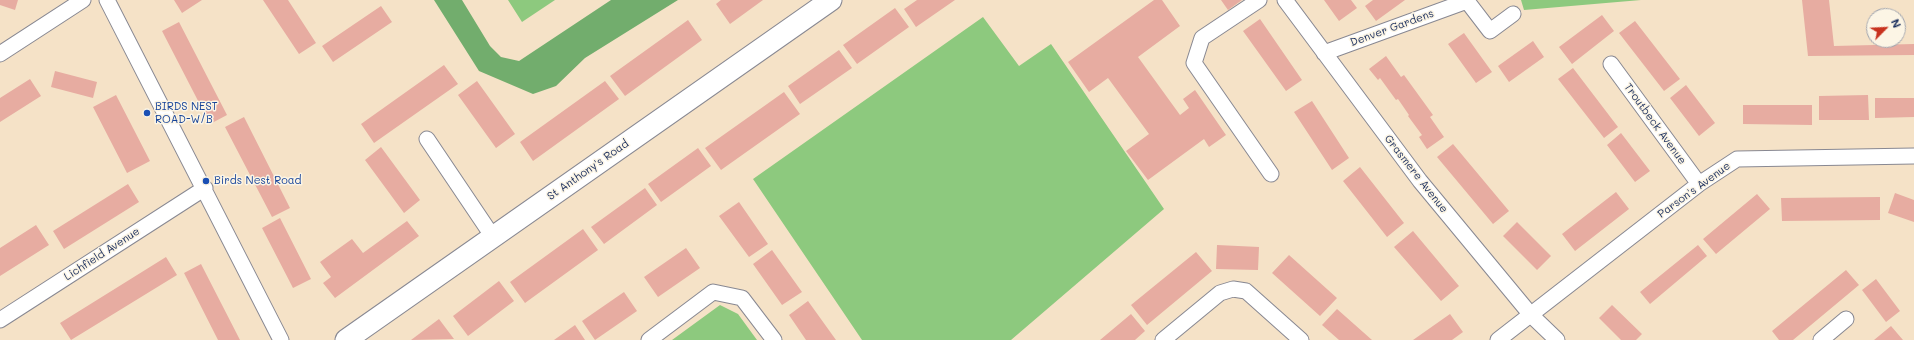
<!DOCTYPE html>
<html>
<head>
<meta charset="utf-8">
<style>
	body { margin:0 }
	#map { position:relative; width:1914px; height:340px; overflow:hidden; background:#f5e2c7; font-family:Mali,sans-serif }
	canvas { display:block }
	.north { position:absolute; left:1866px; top:8px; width:40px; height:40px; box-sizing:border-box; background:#fcf5e5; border:1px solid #a2a6af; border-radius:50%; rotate:66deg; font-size:11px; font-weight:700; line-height:16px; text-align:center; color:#1b2f5e }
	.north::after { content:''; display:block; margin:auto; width:14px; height:18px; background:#c8321e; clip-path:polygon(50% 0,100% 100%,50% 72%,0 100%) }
</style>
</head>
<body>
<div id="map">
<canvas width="1914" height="340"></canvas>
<div class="north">N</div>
</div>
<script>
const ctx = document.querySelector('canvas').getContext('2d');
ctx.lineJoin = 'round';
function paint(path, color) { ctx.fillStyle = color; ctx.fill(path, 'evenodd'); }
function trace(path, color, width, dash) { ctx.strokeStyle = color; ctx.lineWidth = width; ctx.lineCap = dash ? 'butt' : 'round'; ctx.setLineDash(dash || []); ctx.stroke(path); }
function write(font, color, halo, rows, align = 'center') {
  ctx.font = font + ' Mali,sans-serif'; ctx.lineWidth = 3; ctx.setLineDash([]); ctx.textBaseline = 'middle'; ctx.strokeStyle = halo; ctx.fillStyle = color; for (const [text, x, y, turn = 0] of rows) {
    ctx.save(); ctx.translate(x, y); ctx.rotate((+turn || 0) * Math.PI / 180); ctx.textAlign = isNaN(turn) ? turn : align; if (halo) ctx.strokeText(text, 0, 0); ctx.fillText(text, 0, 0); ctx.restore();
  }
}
const green = new Path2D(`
	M508,0H555L522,22Z
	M1521,0H1641L1524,10Z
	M983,17L1019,66L1051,44L1164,209L1011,340H862L753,179Z
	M720,305L738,314L757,340H672Z`);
const forest = new Path2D(`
	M434,0H462L490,46L501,57L519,61L611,0H678L585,58L556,86L533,94L479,71Z`);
const building = new Path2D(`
	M0,0H18L15,10L0,5Z
	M174,0H202L182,13Z
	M263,0H288L316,43L299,54Z
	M721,0H763L730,24L716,4Z
	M917,0H955L916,27L904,9Z
	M1154,0H1162L1180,26L1138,57L1180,115L1189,108L1183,99L1195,90L1226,135L1209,147L1204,139L1148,180L1126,151L1149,134L1108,78L1089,92L1068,62Z
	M1221,0H1242L1228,10Z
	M1324,0H1351L1357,8L1339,21Z
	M1373,0H1405L1376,21L1365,6Z
	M1802,0H1829L1834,46L1914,44V55L1808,56Z
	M381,6L392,22L333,62L322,46Z
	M895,8L909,27L857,64L843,45Z
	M1602,15L1614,31L1572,64L1559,47Z
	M1260,19L1302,80L1286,91L1243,31Z
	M688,20L702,40L625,96L610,76Z
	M1635,21L1680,79L1664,91L1619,33Z
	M179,22L227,115L210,124L162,31Z
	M1464,33L1492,72L1476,83L1448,44Z
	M1533,41L1544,57L1509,82L1498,66Z
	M839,50L852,68L800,104L788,86Z
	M1386,56L1401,77L1404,75L1433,115L1430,117L1444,137L1427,149L1419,137L1422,135L1408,116L1409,115L1398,99L1396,100L1380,78L1378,80L1369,69Z
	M444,65L458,84L374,143L361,124Z
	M1573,68L1618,127L1604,138L1558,79Z
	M55,71L97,82L93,98L51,87Z
	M30,79L41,96L0,122V98Z
	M477,81L515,134L496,148L458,95Z
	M605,81L619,99L533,161L520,142Z
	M1686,85L1715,123L1699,136L1670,98Z
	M784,92L800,114L721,170L705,148Z
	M116,95L150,161L127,173L93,107Z
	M1868,95L1869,120H1819V96Z
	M1875,98H1914V117L1875,118Z
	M1312,101L1349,158L1332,170L1294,112Z
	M1743,105H1812V125L1743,124Z
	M244,117L290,208L272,217L225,127Z
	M1621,133L1650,171L1635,182L1607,145Z
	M1453,144L1509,211L1493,224L1437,157Z
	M381,147L420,200L404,213L365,160Z
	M698,148L711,166L661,202L648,184Z
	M1360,167L1404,223L1387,237L1343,181Z
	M128,184L139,202L64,249L53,231Z
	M645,188L657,205L604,244L591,227Z
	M1616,192L1629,209L1575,251L1562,234Z
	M1895,193L1914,200V222L1888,213Z
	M1757,194L1770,209L1716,254L1703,239Z
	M1880,197V220L1782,221L1781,198Z
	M739,202L768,244L749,257L719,216Z
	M280,218L311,279L293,288L262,228Z
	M407,221L419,236L335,298L323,283L331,277L320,262L352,239L363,253Z
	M1517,222L1551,256L1537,270L1503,236Z
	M36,225L49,245L0,276V248Z
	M583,229L598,250L525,303L510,282Z
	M1413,231L1459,286L1441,301L1394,247Z
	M1217,245L1259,247L1258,270L1216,269Z
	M1698,245L1707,256L1650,304L1640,292Z
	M686,248L700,268L658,297L644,277Z
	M772,250L802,292L782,305L753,264Z
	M1196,252L1212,271L1147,325L1131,305Z
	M1289,255L1337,298L1320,316L1272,273Z
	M166,257L177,275L71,340L60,323Z
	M201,264L240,340H218L184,273Z
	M1846,270L1859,285L1793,340H1779L1772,331Z
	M1876,279L1900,311L1886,322L1862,290Z
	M499,281L514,301L468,336L453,316Z
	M624,292L637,311L595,340L582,321Z
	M808,301L836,340H806L789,315Z
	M1612,305L1642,334L1636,340H1621L1599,318Z
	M1337,309L1372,340H1339L1322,325Z
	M1131,314L1145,331L1135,340H1100Z
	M1450,314L1463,332L1452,340H1413Z
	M439,319L454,339L411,340Z
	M575,325L585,340H554Z
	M1891,326L1903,340H1874Z`);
const street = new Path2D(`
	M107,0L281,340
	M1259,0L1202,38L1194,63L1271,174
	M1285,0L1420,181L1531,315L1557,340
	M1324,53L1467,1L1490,31L1513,14
	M0,54L83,0
	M1611,64L1699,184
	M427,139L493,237
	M0,320L205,188
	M649,340L713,292L742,298L774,340
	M1163,340L1220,293L1233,289L1246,291L1301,340
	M1498,340L1699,184L1737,159L1914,156
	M1821,340L1846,319`);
const secondary = new Path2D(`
	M346,340L831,0`);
const markers = [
	[147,113,4,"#1a4fb4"],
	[206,181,4,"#1a4fb4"]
];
const streetNames = [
	["Denver Gardens",1392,28,-20],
	["Troutbeck Avenue",1655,124,54],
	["St Anthony's Road",588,170,-35],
	["Grasmere Avenue",1416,174,52],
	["Parson's Avenue",1694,190,-36],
	["Lichfield Avenue",102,254,-33]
];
const transitNames = [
	["BIRDS NEST",155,107],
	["ROAD-W/B",155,120],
	["Birds Nest Road",214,181]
];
paint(green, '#8dc97e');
paint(forest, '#72ad6d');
paint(building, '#e7aca1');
trace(street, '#888892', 17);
trace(secondary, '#888892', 23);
trace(street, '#fff', 15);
trace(secondary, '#fff', 21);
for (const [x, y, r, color] of markers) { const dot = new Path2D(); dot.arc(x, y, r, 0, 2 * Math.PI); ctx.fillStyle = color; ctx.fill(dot); trace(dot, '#fcf5e5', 1.5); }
write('11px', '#1b2f5e', '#fcf5e5', streetNames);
write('11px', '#164399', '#fcf5e5', transitNames, 'left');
</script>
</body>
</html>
